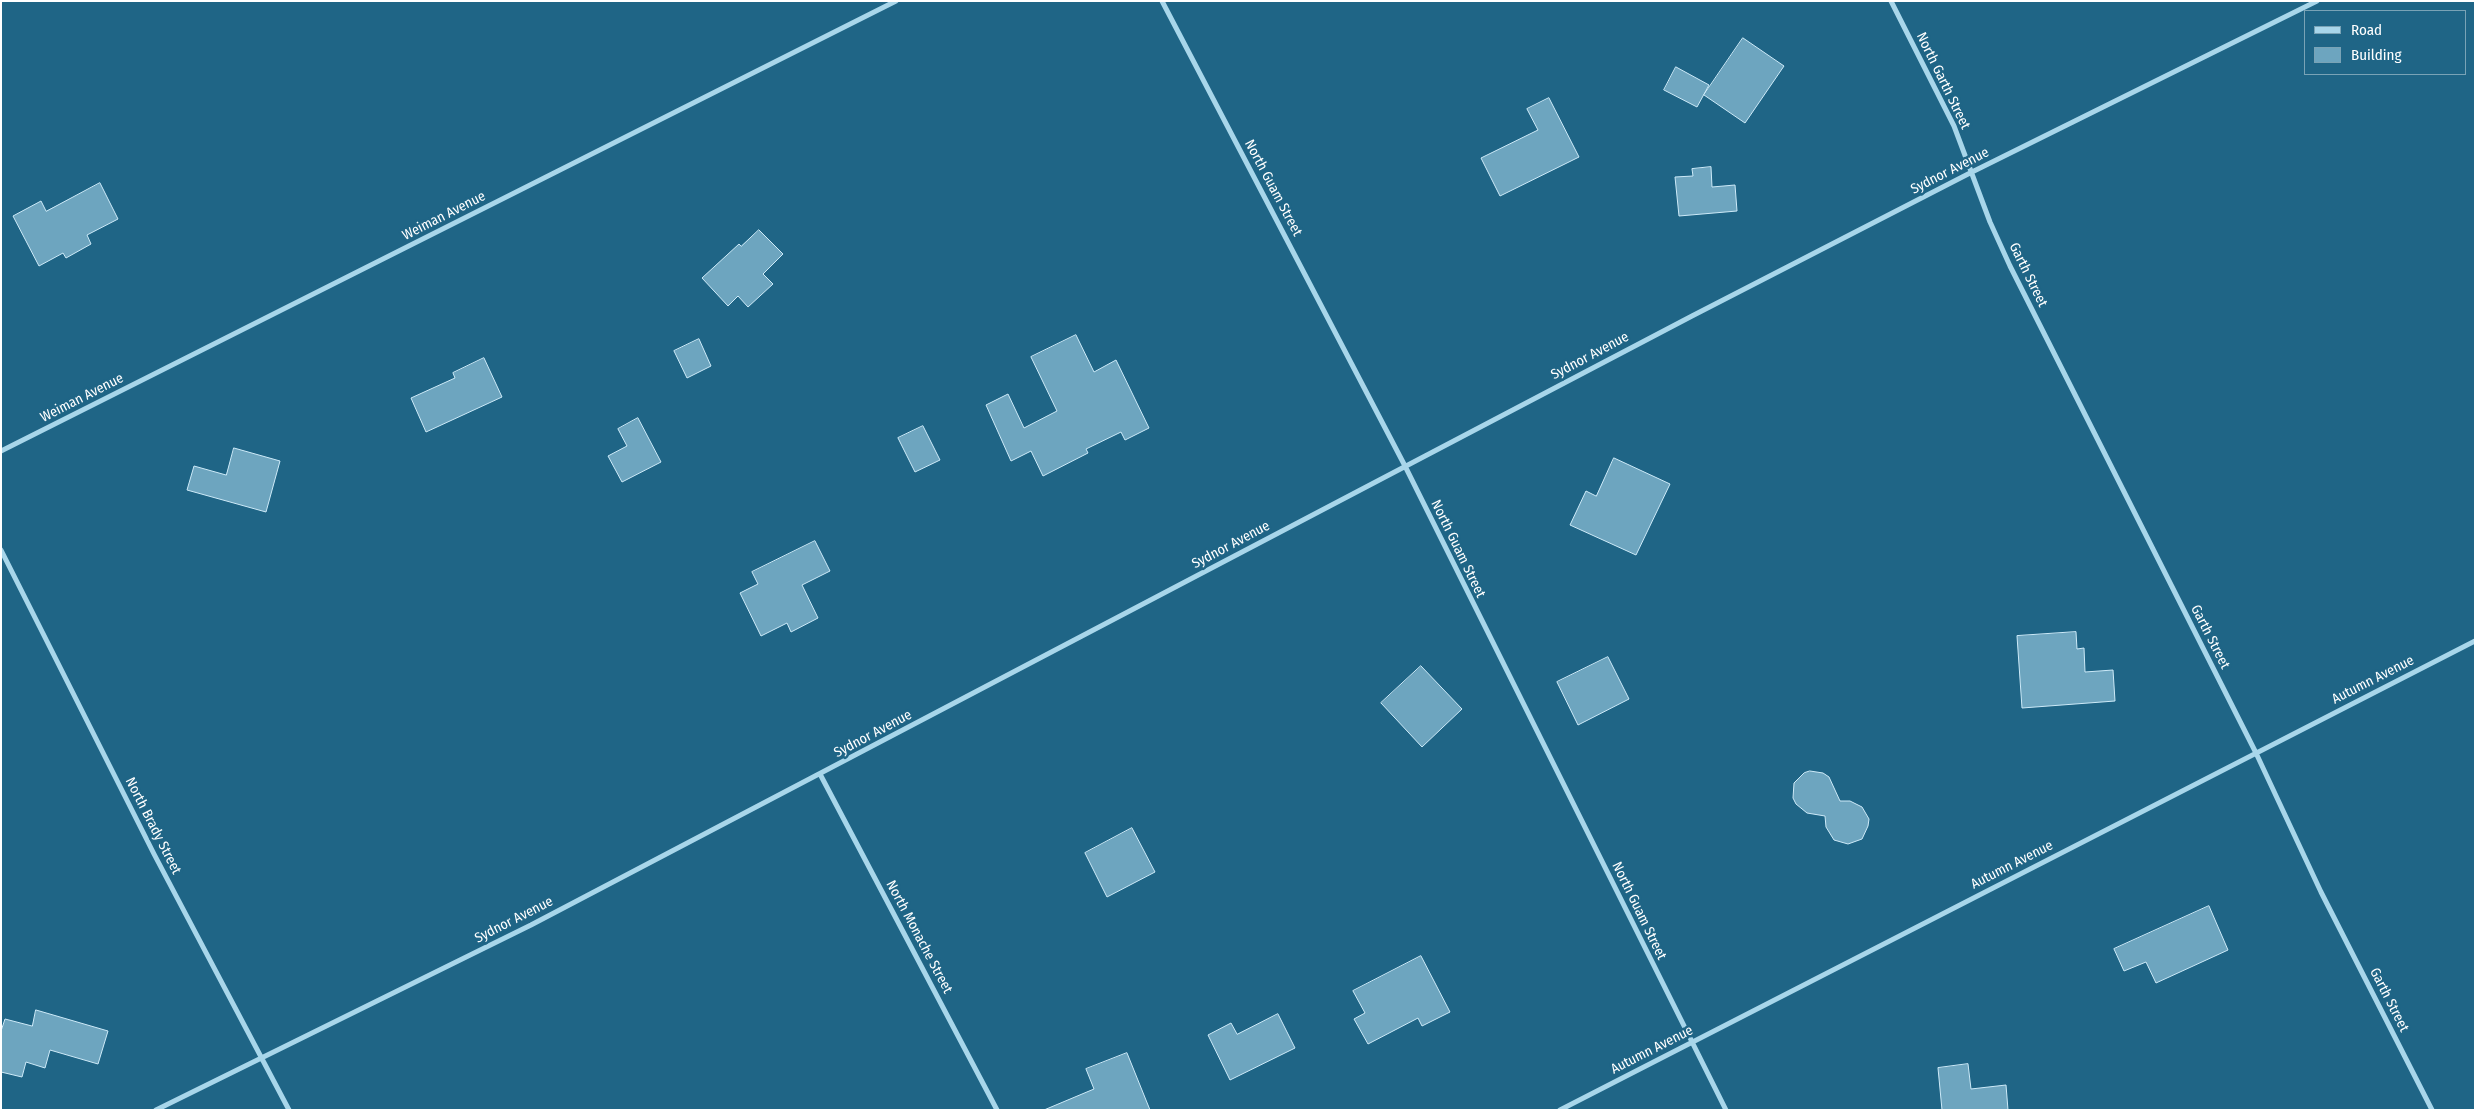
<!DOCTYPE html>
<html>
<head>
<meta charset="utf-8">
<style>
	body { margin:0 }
	#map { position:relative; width:2476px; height:1111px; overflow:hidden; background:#1f6586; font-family:"Fira Sans Condensed",sans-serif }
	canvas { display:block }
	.frame { position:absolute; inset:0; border:2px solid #fff; pointer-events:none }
	.legend { position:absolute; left:2304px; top:10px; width:162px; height:65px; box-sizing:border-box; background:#1f6586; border:1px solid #79a3b6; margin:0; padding:6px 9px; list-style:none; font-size:15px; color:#fff }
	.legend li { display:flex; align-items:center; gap:10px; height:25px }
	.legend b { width:25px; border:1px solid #79a3b6 }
</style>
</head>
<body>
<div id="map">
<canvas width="2476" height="1111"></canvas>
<div class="frame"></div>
<ul class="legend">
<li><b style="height:6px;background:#a8d6ea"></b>Road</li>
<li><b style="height:14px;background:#6da5bf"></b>Building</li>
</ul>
</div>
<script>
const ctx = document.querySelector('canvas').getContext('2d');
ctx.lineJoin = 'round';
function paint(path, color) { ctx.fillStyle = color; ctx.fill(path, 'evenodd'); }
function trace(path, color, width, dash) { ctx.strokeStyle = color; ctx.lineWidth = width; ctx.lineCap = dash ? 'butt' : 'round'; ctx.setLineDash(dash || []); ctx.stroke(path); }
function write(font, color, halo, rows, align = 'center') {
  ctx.font = font + ' "Fira Sans Condensed",sans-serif'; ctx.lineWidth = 5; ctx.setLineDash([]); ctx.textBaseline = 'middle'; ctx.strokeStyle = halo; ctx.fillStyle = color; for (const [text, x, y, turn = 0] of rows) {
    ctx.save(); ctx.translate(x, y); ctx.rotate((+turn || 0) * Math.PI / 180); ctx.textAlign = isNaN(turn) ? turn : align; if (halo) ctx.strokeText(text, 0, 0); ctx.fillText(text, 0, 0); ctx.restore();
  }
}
const building = new Path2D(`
	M1743,38L1784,66L1745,123L1704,95Z
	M1676,67L1709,85L1697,107L1664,90Z
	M1549,98L1579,157L1500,196L1481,158L1538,130L1527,109Z
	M1711,167L1712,187L1735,185L1737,211L1679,216L1675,177L1693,176L1692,169Z
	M100,183L118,219L87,235L91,244L66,258L63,253L39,266L13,216L41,201L46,211Z
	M759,230L783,254L763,274L773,284L748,307L738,296L728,306L702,278L739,244L741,246Z
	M1076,335L1094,372L1116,360L1149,428L1125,440L1121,432L1086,449L1088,453L1043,476L1031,451L1011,461L986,405L1008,394L1024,428L1057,411L1031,357Z
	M699,339L711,366L687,378L674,351Z
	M484,358L502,397L426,432L411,398L455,378L453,373Z
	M638,418L661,462L622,482L608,456L627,446L618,429Z
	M923,426L940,460L915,472L898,438Z
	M234,448L280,461L266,512L187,490L194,466L226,475Z
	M1614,458L1670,484L1636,555L1570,525L1586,491L1596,496Z
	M815,541L830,571L802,585L818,618L791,632L787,623L761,636L740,593L758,584L752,572Z
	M2076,632L2077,649L2084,648L2085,672L2113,670L2115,701L2022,708L2017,636Z
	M1608,657L1629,699L1578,725L1557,682Z
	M1421,666L1462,709L1422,747L1381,703Z
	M1810,771L1823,773L1829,777L1840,801H1850L1862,807L1869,819L1868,826L1862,839L1848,844L1834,840L1826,827L1825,816L1807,813L1796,804L1793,798L1794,783L1804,773Z
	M1132,828L1155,872L1107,897L1085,853Z
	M2209,906L2228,950L2156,983L2146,962L2124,971L2114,949Z
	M1421,956L1450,1012L1422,1026L1418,1018L1368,1044L1354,1019L1365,1013L1353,991Z
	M36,1010L108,1031L98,1064L50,1050L45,1068L26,1062L22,1077L1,1072V1031L5,1019L32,1026Z
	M1278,1014L1295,1048L1230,1080L1208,1035L1231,1023L1237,1034Z
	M1127,1053L1150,1110H1044L1094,1089L1086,1069Z
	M1968,1064L1971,1089L2006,1085L2008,1110H1942L1938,1068Z`);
const minor = new Path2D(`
	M1162,1L1405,466L1726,1110
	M1891,1L1954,126L1990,222L2010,266L2256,753L2321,892L2432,1110
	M1,451L896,1
	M1,550L154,854L289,1110
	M820,774L997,1110
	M156,1110L531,925L1692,316L1972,172L2317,1
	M1560,1110L2475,641`);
const streetNames = [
	["North Garth Street",1943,81,64],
	["Sydnor Avenue",1950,171,-27],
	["North Guam Street",1273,188,62],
	["Weiman Avenue",444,216,-27],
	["Garth Street",2028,275,64],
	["Sydnor Avenue",1590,356,-28],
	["Weiman Avenue",82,398,-27],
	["Sydnor Avenue",1231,545,-28],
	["North Guam Street",1458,549,64],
	["Garth Street",2210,637,63],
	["Autumn Avenue",2373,680,-27],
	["Sydnor Avenue",873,734,-28],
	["North Brady Street",153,826,63],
	["Autumn Avenue",2012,865,-27],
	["North Guam Street",1639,911,64],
	["Sydnor Avenue",514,920,-27],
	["North Monache Street",919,937,62],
	["Garth Street",2389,1000,63],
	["Autumn Avenue",1652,1050,-27]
];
paint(building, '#6da5bf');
trace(building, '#cdeaf8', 1);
trace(minor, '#a8d6ea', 5);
write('14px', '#fff', '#1f6586', streetNames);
</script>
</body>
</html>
